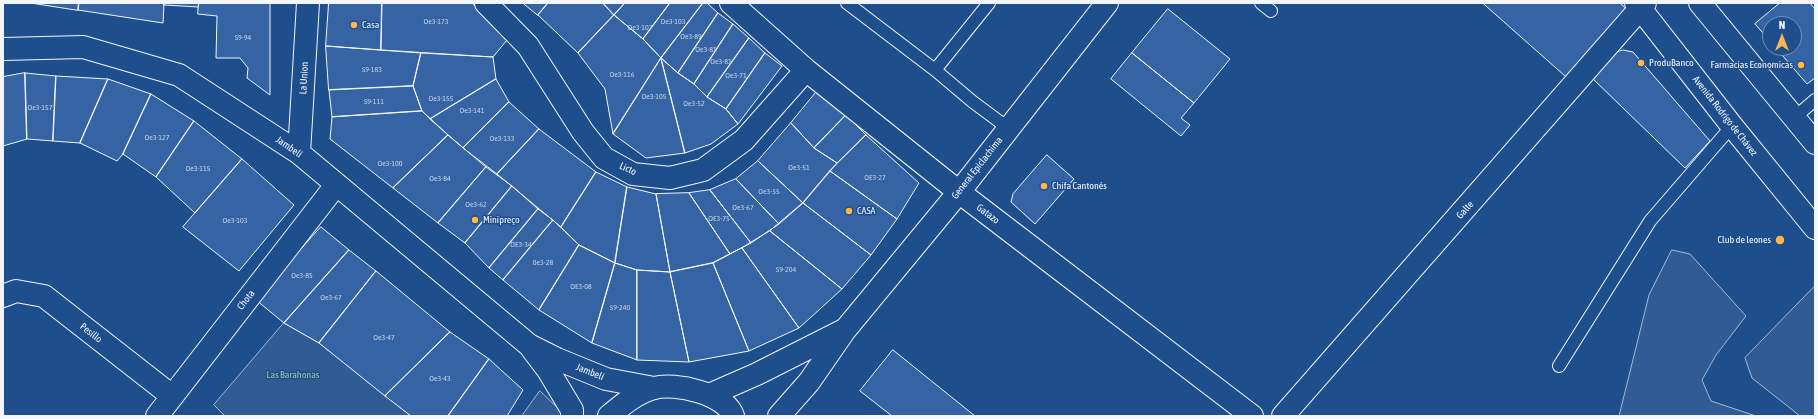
<!DOCTYPE html>
<html>
<head>
<meta charset="utf-8">
<style>
	body { margin:0 }
	#map { position:relative; width:1818px; height:419px; overflow:hidden; background:#1f4e8c; font-family:"Asap Condensed",sans-serif }
	canvas { display:block }
	.frame { position:absolute; inset:0; border:4px solid #f2f6ff; pointer-events:none }
	.north { position:absolute; left:1762px; top:16px; width:40px; height:40px; box-sizing:border-box; background:#1f4e8c; border:1px solid #7391ba; border-radius:50%; rotate:0deg; font-size:11px; font-weight:700; line-height:16px; text-align:center; color:#f2f6ff }
	.north::after { content:''; display:block; margin:auto; width:14px; height:18px; background:#ffb74d; clip-path:polygon(50% 0,100% 100%,50% 72%,0 100%) }
</style>
</head>
<body>
<div id="map">
<canvas width="1818" height="419"></canvas>
<div class="frame"></div>
<div class="north">N</div>
</div>
<script>
const ctx = document.querySelector('canvas').getContext('2d');
ctx.lineJoin = 'round';
function paint(path, color) { ctx.fillStyle = color; ctx.fill(path, 'evenodd'); }
function trace(path, color, width, dash) { ctx.strokeStyle = color; ctx.lineWidth = width; ctx.lineCap = dash ? 'butt' : 'round'; ctx.setLineDash(dash || []); ctx.stroke(path); }
function write(font, color, halo, rows, align = 'center') {
  ctx.font = font + ' "Asap Condensed",sans-serif'; ctx.lineWidth = 3; ctx.setLineDash([]); ctx.textBaseline = 'middle'; ctx.strokeStyle = halo; ctx.fillStyle = color; for (const [text, x, y, turn = 0] of rows) {
    ctx.save(); ctx.translate(x, y); ctx.rotate((+turn || 0) * Math.PI / 180); ctx.textAlign = isNaN(turn) ? turn : align; if (halo) ctx.strokeText(text, 0, 0); ctx.fillText(text, 0, 0); ctx.restore();
  }
}
const green = new Path2D(`
	M1672,250L1690,254L1746,316L1716,355L1702,380L1711,401L1756,416H1619L1649,295Z
	M1815,286V416H1800L1752,378L1745,358Z
	M284,323L319,343L411,416H225L214,405Z
	M540,391L561,411L562,416H522Z`);
const building = new Path2D(`
	M31,3H79L78,10Z
	M79,3H164L163,23L78,10Z
	M164,3H199L198,7L164,5Z
	M199,3H270V95L247,78L248,68L240,58H216L217,16L198,14Z
	M329,3H382L381,50L326,46Z
	M382,3H472L507,40L493,57L381,50Z
	M523,3H548L538,15Z
	M548,3H603L614,15L578,53L538,15Z
	M603,3H625L614,15Z
	M625,3H670L643,39L614,15Z
	M670,3H703L661,58L643,39Z
	M703,3H707L718,13L678,73L661,58Z
	M1483,3H1620L1630,12L1569,79Z
	M1780,3H1810L1815,9V78L1807,84L1776,48H1794V24H1770V41L1755,24Z
	M1168,9L1230,59L1194,103L1132,53Z
	M718,13L733,24L694,84L678,73Z
	M614,15L643,39L661,58L613,134L605,89L578,53Z
	M733,24L749,38L707,97L694,84Z
	M749,38L765,53L726,109L707,97Z
	M326,46L421,53L413,86L329,90Z
	M1623,50L1633,52L1710,141L1685,168L1591,77L1614,53Z
	M421,53L493,57L496,79L430,119L422,111L413,86Z
	M765,53L782,66L738,124L726,109Z
	M1132,53L1194,103L1181,118L1190,125L1181,136L1111,79Z
	M661,58L678,73L694,84L707,97L726,109L738,124L711,144L685,153Z
	M661,58L685,153L646,158L613,134Z
	M25,73L56,76L53,141L27,139Z
	M25,73L27,139L3,146V77Z
	M56,76L108,79L80,143L53,141Z
	M108,79L151,94L123,154L117,161L80,143Z
	M496,79L509,102L463,148L430,119Z
	M413,86L422,111L332,117L329,90Z
	M818,90L846,115L814,148L791,123Z
	M151,94L194,121L156,177L123,154Z
	M509,102L539,129L497,174L463,148Z
	M422,111L448,135L393,188L330,139L332,117Z
	M846,115L866,135L837,163L814,148Z
	M194,121L242,159L195,213L156,177Z
	M791,123L814,148L837,163L803,203L758,161Z
	M539,129L596,172L561,227L497,174Z
	M448,135L486,167L438,223L393,188Z
	M866,135L919,183L897,219L830,171Z
	M1047,155L1074,179L1035,224L1011,202L1013,194Z
	M242,159L294,205L239,271L183,227Z
	M758,161L803,203L779,224L736,179Z
	M486,167L512,186L465,243L438,223Z
	M830,171L897,219L871,255L803,203Z
	M596,172L627,187L615,263L579,245L561,227Z
	M736,179L779,224L751,243L710,190Z
	M512,186L538,209L489,268L465,243Z
	M627,187L656,194L670,272L637,270L615,263Z
	M710,190L751,243L730,254L689,193Z
	M689,193L730,254L713,263L670,272L656,194Z
	M803,203L871,255L842,289L770,231Z
	M538,209L553,220L503,280L489,268Z
	M553,220L579,245L539,310L503,280Z
	M321,227L349,250L284,323L256,300Z
	M770,231L842,289L799,328L742,248Z
	M579,245L615,263L592,343L539,310Z
	M742,248L799,328L749,351L713,263Z
	M349,250L376,271L319,343L284,323Z
	M615,263L637,270V360L592,343Z
	M713,263L749,351L689,362L670,272Z
	M637,270L670,272L689,362L637,360Z
	M376,271L450,332L385,396L319,343Z
	M450,332L489,359L448,416H411L385,396Z
	M893,350L975,416H892L860,391Z
	M489,359L523,390L507,416H448Z`);
const lane = new Path2D(`
	M847,3L935,70
	M989,3L935,70L973,102L1008,128
	M1261,3L1271,11
	M1794,118L1815,100
	M1559,366L1650,221L1732,126`);
const street = new Path2D(`
	M486,3L528,46L583,132L604,158L633,174L670,178L703,170L744,140L806,70
	M731,3L806,70L959,192L1252,416
	M3,49L83,47L179,75L299,153L529,345L557,359L606,379L654,388
	M299,153L308,3
	M3,296L16,291L44,296L172,396
	M532,349L548,370L572,410V416
	M157,416L336,185
	M1283,416L1645,3`);
const secondary = new Path2D(`
	M1636,3L1732,126L1815,228
	M1700,3L1815,143
	M709,395L757,374L844,330
	M609,416C622,405 636,393 654,388C675,382 726,394 733,416
	M779,416L809,382L845,330L959,192L1107,3`);
const markers = [
	[354,25,4,"#ffb74d"],
	[1641,63,4,"#ffb74d"],
	[1801,65,4,"#ffb74d"],
	[1044,186,4,"#ffb74d"],
	[849,211,4,"#ffb74d"],
	[475,220,4,"#ffb74d"],
	[1780,240,5,"#ffb74d"]
];
const numberNames = [
	["Oe3-173",436,21],
	["Oe3-103",673,21],
	["Oe3-107",640,27],
	["Oe3-89",691,36],
	["S9-94",243,37],
	["Oe3-81",706,49],
	["Oe3-81",721,61],
	["S9-183",372,69],
	["Oe3-116",622,74],
	["Oe3-71",736,75],
	["Oe3-105",654,96],
	["Oe3-155",441,98],
	["S9-111",374,101],
	["Oe3-52",694,103],
	["Oe3-157",40,107],
	["Oe3-141",472,110],
	["Oe3-127",157,137],
	["Oe3-133",502,138],
	["Oe3-100",390,163],
	["Oe3-51",799,167],
	["Oe3-115",198,168],
	["OE3-27",875,177],
	["Oe3-84",440,178],
	["Oe3-55",769,191],
	["Oe3-62",476,204],
	["Oe3-67",743,207],
	["OE3-75",719,218],
	["Oe3-103",235,220],
	["OE3-34",521,244],
	["0e3-28",543,262],
	["S9-204",786,269],
	["Oe3-85",302,275],
	["OE3-08",581,286],
	["Oe3-67",331,297],
	["S9-240",620,307],
	["Oe3-47",384,337],
	["Oe3-43",440,378]
];
const poiNames = [
	["Casa",362,25],
	["ProduBanco",1649,63],
	["Farmacias Economicas",1793,65,"right"],
	["Chifa Cantonés",1052,186],
	["CASA",857,211],
	["Minipreço",483,220],
	["Club de leones",1771,240,"right"]
];
const streetNames = [
	["La Union",304,78,-87],
	["Avenida Rodrigo de Chávez",1725,116,52],
	["Jambelí",289,147,35],
	["General Epiclachima",977,168,-52],
	["Licto",628,169,24],
	["Galte",1465,210,-49],
	["Gatazo",988,214,37],
	["Chota",246,300,-52],
	["Pesillo",91,333,38],
	["Jambelí",590,372,22]
];
const parkNames = [
	["Las Barahonas",293,375]
];
paint(green, '#305b95');
trace(green, '#a8bbd7', 1);
paint(building, '#3563a3');
trace(building, '#f2f6ff', 1);
trace(lane, '#f2f6ff', 14);
trace(street, '#f2f6ff', 24);
trace(secondary, '#f2f6ff', 24);
trace(lane, '#1f4e8c', 12);
trace(street, '#1f4e8c', 22);
trace(secondary, '#1f4e8c', 22);
for (const [x, y, r, color] of markers) { const dot = new Path2D(); dot.arc(x, y, r, 0, 2 * Math.PI); ctx.fillStyle = color; ctx.fill(dot); trace(dot, '#1f4e8c', 1.5); }
write('8px', '#c3d1e8', null, numberNames);
write('10px', '#f2f6ff', '#1f4e8c', poiNames, 'left');
write('10px', '#f2f6ff', '#1f4e8c', streetNames);
write('10px', '#97c8a6', '#1f4e8c', parkNames);
</script>
</body>
</html>
